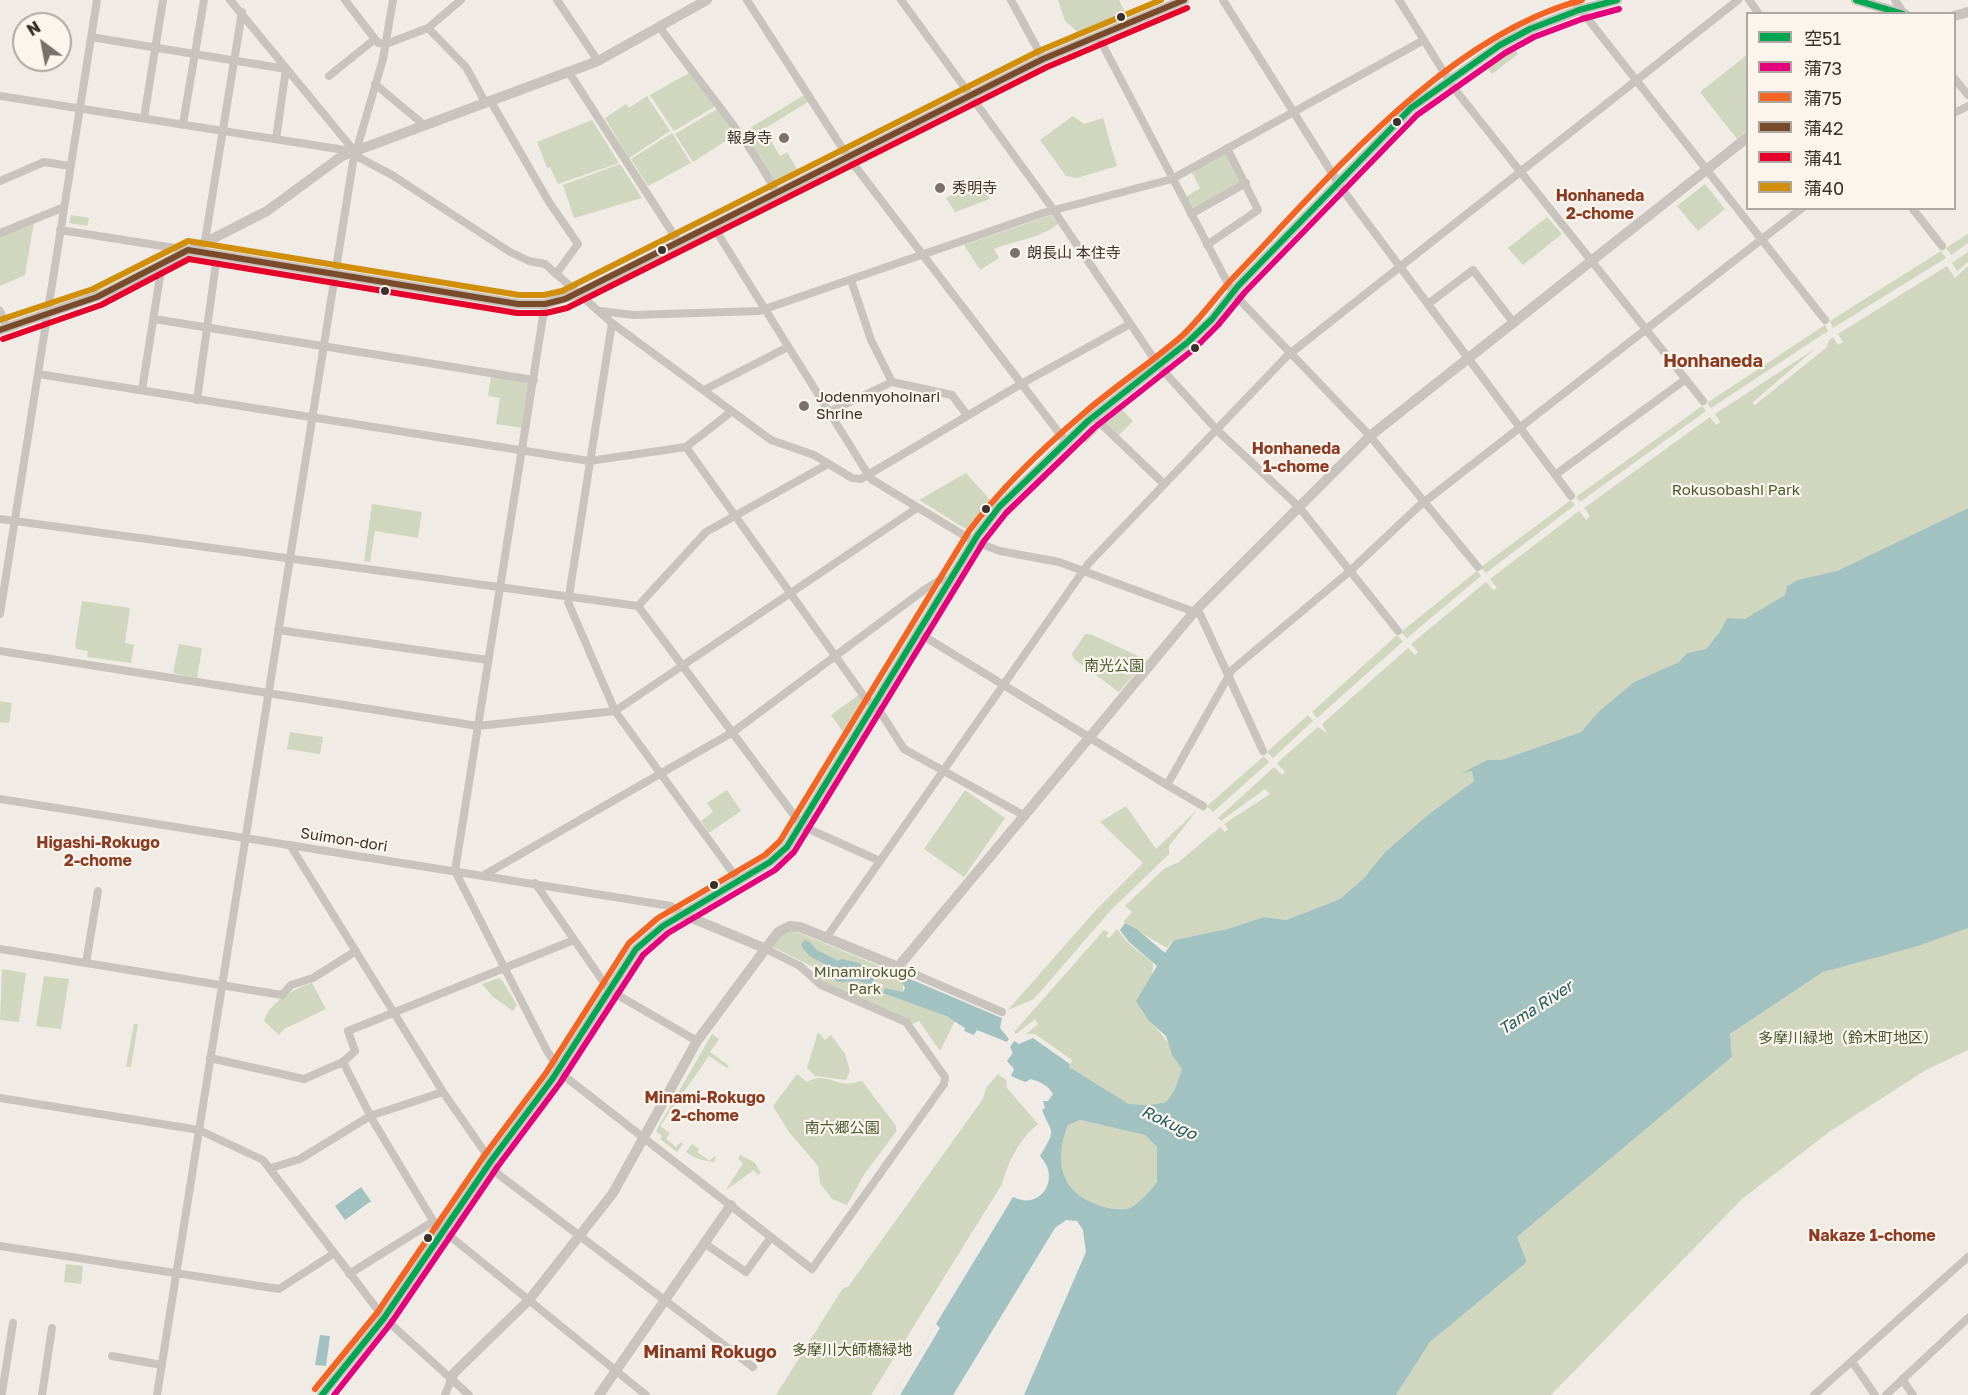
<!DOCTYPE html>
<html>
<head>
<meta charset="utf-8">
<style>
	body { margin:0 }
	#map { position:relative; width:1968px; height:1395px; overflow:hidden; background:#f0ebe5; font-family:"Golos Text","Noto Sans JP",sans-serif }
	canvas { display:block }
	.legend { position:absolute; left:1746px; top:12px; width:210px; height:198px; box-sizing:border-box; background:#fbf5ee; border:2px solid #aea6a0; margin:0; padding:8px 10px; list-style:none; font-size:18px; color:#3b302b }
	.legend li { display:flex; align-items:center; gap:12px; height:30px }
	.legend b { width:30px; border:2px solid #aea6a0 }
	.north { position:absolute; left:12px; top:12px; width:60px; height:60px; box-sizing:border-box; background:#fbf5ee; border:2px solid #aea6a0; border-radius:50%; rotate:328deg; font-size:16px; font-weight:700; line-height:24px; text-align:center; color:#3b302b }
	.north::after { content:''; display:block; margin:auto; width:21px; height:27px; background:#7a716c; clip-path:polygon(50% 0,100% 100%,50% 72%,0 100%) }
</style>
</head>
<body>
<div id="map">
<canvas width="1968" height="1395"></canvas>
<ul class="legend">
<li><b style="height:8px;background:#00a651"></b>空51</li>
<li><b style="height:8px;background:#e5007d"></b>蒲73</li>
<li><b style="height:8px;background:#f26522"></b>蒲75</li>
<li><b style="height:8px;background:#7a4b2a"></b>蒲42</li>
<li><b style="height:8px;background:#e4002b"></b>蒲41</li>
<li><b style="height:8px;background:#d18e09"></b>蒲40</li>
</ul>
<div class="north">N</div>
</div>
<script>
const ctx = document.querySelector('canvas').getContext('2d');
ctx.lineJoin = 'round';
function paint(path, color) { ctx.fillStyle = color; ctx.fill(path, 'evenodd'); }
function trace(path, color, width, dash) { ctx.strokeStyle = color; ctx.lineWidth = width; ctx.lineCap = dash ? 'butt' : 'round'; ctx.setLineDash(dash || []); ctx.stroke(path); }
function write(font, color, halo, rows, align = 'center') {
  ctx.font = font + ' "Golos Text","Noto Sans JP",sans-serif'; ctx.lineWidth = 4.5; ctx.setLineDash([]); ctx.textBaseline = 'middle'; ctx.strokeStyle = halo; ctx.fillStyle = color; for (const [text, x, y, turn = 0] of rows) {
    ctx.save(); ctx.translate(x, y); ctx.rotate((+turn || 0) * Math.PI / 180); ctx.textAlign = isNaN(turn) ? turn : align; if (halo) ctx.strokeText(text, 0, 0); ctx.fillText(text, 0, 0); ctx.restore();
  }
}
const green = new Path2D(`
	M1058,0H1119L1127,16L1079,33L1065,21Z
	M1513,47L1518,54L1492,74L1484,64Z
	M1747,55V131L1737,139L1700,92Z
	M689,73L716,106L674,131L650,95Z
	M804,95L808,102L764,129L780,156L787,152L797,169L774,183L742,133Z
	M647,96L670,131L629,158L605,118L626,104L629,108Z
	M719,108L735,135L693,162L675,134Z
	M1073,116L1084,124L1103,118L1117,166L1077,178L1066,176L1040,140Z
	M592,120L619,163L558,184L550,167L547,168L537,142Z
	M672,133L691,163L648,186L631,159Z
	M1226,153L1241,182L1194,210L1186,197L1200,188L1191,171Z
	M620,164L642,198L574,218L563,185Z
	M980,177L990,199L955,212L946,198L975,183L974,180Z
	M1705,184L1725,209L1698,231L1677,206Z
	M71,215L89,218L87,226L69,223Z
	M1051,215L1058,224C1044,237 1013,241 994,249L999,258L980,270L964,245Z
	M1547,217L1562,234L1523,265L1508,248Z
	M34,222L25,275L0,286V237Z
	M1968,234V243L1951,255L1946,248Z
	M1941,251L1946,258L1833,328L1830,321Z
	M1968,252V262L1957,271L1952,263Z
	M1947,266L1955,278L1968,266V508L1837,571L1819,577L1785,595L1745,620L1727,618L1719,633L1706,649L1687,653L1679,662L1634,682L1598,712L1581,732L1501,760H1487L1465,772L1473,771L1474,781L1429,814L1385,852L1364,878L1340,899L1286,920L1264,917L1227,929L1179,939L1175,942L1172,941L1167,948L1125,923L1124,921L1132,912L1125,906L1127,904L1165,868L1179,862L1220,827L1225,832L1228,829L1224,824L1270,794L1265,789L1221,821L1218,818L1274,767L1282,775L1285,772L1277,763L1318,727L1327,733L1322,724L1408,648L1415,655L1418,652L1411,644L1486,582L1493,590L1497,588L1490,579L1579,511L1586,520L1590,516L1584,508L1710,417L1716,425L1720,422L1715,414L1816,348L1752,403L1755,405L1827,347L1829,340L1833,337L1838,345L1843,342L1838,334Z
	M1825,325L1828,331L1711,408L1707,403Z
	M491,376L530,383L523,428L496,424L500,398L488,396Z
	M1117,405L1133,421L1119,435L1101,418Z
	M1702,406L1706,411L1580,502L1576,497Z
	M1095,424L1100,429L1086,443L1080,438Z
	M966,473L993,503L969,531L919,500Z
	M1571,500L1575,505L1486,573L1481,567Z
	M372,504L422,512L418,538L375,531L370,562L364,561Z
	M1477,571L1481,576L1407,638L1401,632Z
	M82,601L130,608L125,643L134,645L131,663L87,657L88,651L77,649L75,646Z
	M1085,634H1090L1147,660L1119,692L1074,659L1072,654Z
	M1397,635L1403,642L1399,645L1317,718L1312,712Z
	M179,644L202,648L197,678L173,673Z
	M860,694L865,708L847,738L831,715Z
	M0,701L12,703L9,723L0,722Z
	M1308,715L1313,721L1273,758L1267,752Z
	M290,732L323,737L320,754L287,749Z
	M1264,756L1269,762L1213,812L1207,806Z
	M727,790L741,811L709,833L701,821L713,812L707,803Z
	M965,790L1005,818L964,877L924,849Z
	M1126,806L1156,849L1197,810L1169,846V854L1111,910L1034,999L1008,1010L1095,911L1143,863L1100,822Z
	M1968,928V1050L1926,1070L1829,1132L1742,1199L1551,1395H1396L1430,1342L1527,1262L1517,1237L1732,1057L1730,1034L1823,972Z
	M1117,929L1128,943L1153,963L1149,1021C1163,1034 1175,1051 1182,1069L1174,1091L1166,1102L1149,1105L1129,1104L1069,1067L1072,1060L1035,1034H1026L1038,1024L1035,1019L1016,1034L1014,1032L1104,930L1109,933L1106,936L1109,938Z
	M792,930L903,976V992L886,988L955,1021L940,1051L919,1021L909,1026L820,981L813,967L773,947L782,934Z
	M2,969L26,973L19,1022L0,1020Z
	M44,976L69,979L61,1029L36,1026Z
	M499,978L502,980L517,1005L513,1011L492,996L482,984Z
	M312,983L326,1009L284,1029L279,1035L264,1021C269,1003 293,989 312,983Z
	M134,1024H138L131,1067H126Z
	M818,1032L825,1040L831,1035L845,1054L850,1071L846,1080L815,1076L807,1068Z
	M712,1034L719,1039L710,1052L729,1066L727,1068L709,1056L660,1126L670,1133L666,1139L676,1147L681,1142L683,1144L677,1152L660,1139L662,1136L656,1131Z
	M797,1074L807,1082C820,1074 829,1080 842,1083C848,1085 856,1082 862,1081L896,1126V1132L865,1173L847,1205L832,1199L820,1183L818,1166L789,1132L773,1106Z
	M998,1074L1006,1080L1007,1088L1038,1124C1018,1141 1009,1160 1002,1184L871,1395H776L843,1288L848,1287L983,1099L986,1088Z
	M1080,1120L1145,1135L1157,1147V1182C1149,1192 1141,1202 1130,1208C1121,1211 1106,1208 1098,1205C1060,1192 1054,1160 1068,1125Z
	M692,1144L699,1149L697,1152L710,1161L714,1156L716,1158L714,1162C703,1161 695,1158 686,1152Z
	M740,1155L754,1162L761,1173L758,1175L754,1170L726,1190L743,1163L738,1159Z
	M66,1264L83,1266L81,1284L64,1282Z`);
const water = new Path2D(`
	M1968,508V928L1918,946L1823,972L1730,1034L1732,1057L1517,1237L1527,1262L1430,1342L1396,1395H1024L1086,1252L1083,1230L1077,1221L1066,1220L1055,1228L953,1395H893L1013,1197C1040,1211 1062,1179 1040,1156C1057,1128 1052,1135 1042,1110L1045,1108L1043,1101H1048L1053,1094C1048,1085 1040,1082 1031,1079L1025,1082L1011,1076L1014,1069L1007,1061L1013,1053L1010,1047L1014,1041L1019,1044L1033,1038L1070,1064L1069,1067L1129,1104L1149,1105L1166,1102L1174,1091L1182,1069L1172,1055L1166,1036L1149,1021L1136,1001L1157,966L1129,942L1120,930L1125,923L1138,930L1165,953L1173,941L1179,939L1227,929L1264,917L1286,920L1340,899L1364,878L1385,852L1429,814L1474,781L1472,771L1462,773L1487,760H1501L1581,732L1598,712L1634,682L1679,662L1687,653L1706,649L1719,633L1727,618L1745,619L1785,595L1787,586L1798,580L1837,571ZM1080,1120L1145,1135L1157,1147V1182C1149,1192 1141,1202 1130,1208C1121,1211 1106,1208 1098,1205C1060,1192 1054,1160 1068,1125Z
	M842,959L859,963L874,979L871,985L858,981L837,982L830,972L833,963Z
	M903,976L1002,1018L1000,1028L1009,1039L1007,1042L977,1030L974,1035L964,1031L965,1028L946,1016L883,993L885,988L903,992L905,988L901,980Z
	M361,1187L371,1201L345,1220L335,1206Z
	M320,1335L330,1336L326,1366L315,1365Z`);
const pier = new Path2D(`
	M936,1324L940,1328L900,1395H893Z`);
const canal = new Path2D(`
	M806,945L813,953L833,963`);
const minor = new Path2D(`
	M230,0L360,158L392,175L510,252L529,261L545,264L612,323L771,440L814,455L852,478L861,479L1021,384L1130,324
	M345,0L378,43L386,44L428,28L461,0
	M557,0L598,61
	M747,0L848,157L1066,442
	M901,0L1050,205L1159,366L1217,430L1299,507L1398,631
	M1011,0L1043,59
	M1223,0L1342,189L1571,496
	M1399,0L1453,87L1703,401
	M1573,0L1825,320
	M1749,0L1759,14
	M1895,0L1904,14
	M659,26C698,82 746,134 777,194
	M428,28L466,67L485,102
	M1098,36L1233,293L1370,436L1478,567
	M91,37L286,69L276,139
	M568,71L679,243
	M329,76L370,43
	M1954,78L1968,95
	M375,84L424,125
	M0,96L351,151
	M490,100L549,202L578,244L556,274
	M1954,113L1968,106
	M144,118L163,0
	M183,124L204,0
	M0,181L44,162L70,166
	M1912,208L1942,246
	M1191,214L1246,183
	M713,226L871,479L973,541L1000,551L1059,562L1200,614L1263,751
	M60,230L188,250
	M0,233L62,208
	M205,241L242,12
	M1207,245L1258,210L1227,148
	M851,280L871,340L892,382L952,395L967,415
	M545,304L455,871L547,1051L563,1075L812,1269L944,1084L945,1077L906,1022L821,985L800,966L764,948
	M1428,304L1473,270L1513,322
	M0,311L7,328
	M600,311L633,315L759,311L1043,213L1172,179L1424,40
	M154,319L534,380
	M612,323L568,602L615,711L738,880
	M38,374L589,461L686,447L731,412
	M142,390L162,264
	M704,390L788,347
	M197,400L217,256
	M829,412L892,382
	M1094,417L1164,484
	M686,447L866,699L879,710L904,749L1025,816
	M1555,475L1686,379
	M0,519L638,606L802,826L880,861L826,938
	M638,606L706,532L828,464
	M0,614L97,0
	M278,630L488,660
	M917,632L1167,785L1232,670L1350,571L1419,506L1802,208
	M0,651L478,726L615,711L917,508
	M1167,785L1203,806
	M0,799L671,906L682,914
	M290,845L443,1092L491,1161L494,1171L753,1367
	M880,861L1088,564L1287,356L1738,0
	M484,875L733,732L924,590L941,579L948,582
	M535,883L609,990L697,1041
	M0,949L282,995L291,985L313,978L356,951
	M86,963L98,891
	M898,967L1002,1012
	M210,1058L304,1079L343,1062L372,1119L435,1224L646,1395
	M343,1062L355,1051L348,1031L574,940
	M0,1098L199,1130L263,1160L384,1318L469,1395
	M271,1168L300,1159L370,1116L443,1092
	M704,1243L746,1272L771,1237
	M0,1246L279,1289L333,1254
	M349,1274L434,1221
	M112,1356L162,1365
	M1853,1363L1875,1395
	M1902,1379L1913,1395
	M2,1393L13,1323
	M42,1395L52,1328
	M157,1395L353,162L383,59L393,0
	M445,1395L451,1380
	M1814,1395L1968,1257
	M1886,1395L1968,1318`);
const tertiary = new Path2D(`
	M1856,0L1905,14
	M1954,16L1968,12
	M188,250L518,304H545L580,293L1043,59L1184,0
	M0,330L106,293L267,211L342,156L598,61L707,0
	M682,914L764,948
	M451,1380L454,1373L529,1300L613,1193L697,1041L778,932L790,926L800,927L898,967L1194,612L1370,436L1748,137
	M322,1395L384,1318L491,1161L553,1078L636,949L663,926L770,862L787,847L977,536L999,507L1088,421L1188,342L1212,319L1238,286L1411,108L1500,45L1530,29L1579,10L1617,0
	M599,1395L731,1205`);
const bus1 = new Path2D(`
	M1856,0L1903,14
	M322,1395L384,1318L491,1161L553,1078L636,949L663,926L770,862L787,847L977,536L999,507L1088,421L1188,342L1212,319L1238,286L1411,108L1500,45L1530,29L1579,10L1617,0`);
const bus2 = new Path2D(`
	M334,1395L391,1323L498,1166L560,1083L643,955L668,933L775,870L794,852L984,541L1006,513L1094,428L1194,349L1218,325L1245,292L1417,115L1505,53L1534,37L1582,19L1619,9`);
const bus3 = new Path2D(`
	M315,1389L377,1313L484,1156L546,1073L629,943L658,918L765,855L780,841L969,531C1001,488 1042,449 1083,414C1115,386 1151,363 1183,335C1202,317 1216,296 1234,277C1328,179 1446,36 1582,0`);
const bus4 = new Path2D(`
	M0,330L97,297L188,250L518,304H545L565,299L1043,59L1184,0`);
const bus5 = new Path2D(`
	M3,339L101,305L189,259L517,313H546L567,308L1047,67L1187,8`);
const bus6 = new Path2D(`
	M0,320L93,289L188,241L519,295H544L562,291L1039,51L1161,0`);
const markers = [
	[1121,17,5,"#3b302b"],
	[1397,122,5,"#3b302b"],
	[784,138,6,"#7a716c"],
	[940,188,6,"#7a716c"],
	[662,250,5,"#3b302b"],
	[1015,253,6,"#7a716c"],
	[385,291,5,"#3b302b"],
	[1195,348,5,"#3b302b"],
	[804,406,6,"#7a716c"],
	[986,509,5,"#3b302b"],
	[714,885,5,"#3b302b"],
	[428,1238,5,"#3b302b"]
];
const poiNames = [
	["報身寺",772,138,"right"],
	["秀明寺",952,188],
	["朗長山 本住寺",1027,253],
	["Jodenmyohoinari",816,397],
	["Shrine",816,414]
];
const parkNames = [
	["Rokusobashi Park",1736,490],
	["南光公園",1114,666],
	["Minamirokugō",865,972],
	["Park",865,989],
	["多摩川緑地（鈴木町地区）",1848,1038],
	["南六郷公園",842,1128],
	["多摩川大師橋緑地",852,1350]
];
const streetNames = [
	["Suimon-dori",344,840,9]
];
const neighbourhoodNames = [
	["Honhaneda",1600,196],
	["2-chome",1600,214],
	["Honhaneda",1296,449],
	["1-chome",1296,467],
	["Higashi-Rokugo",98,843],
	["2-chome",98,861],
	["Minami-Rokugo",705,1098],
	["2-chome",705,1116],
	["Nakaze 1-chome",1872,1236]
];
const waterNames = [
	["Tama River",1536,1008,-33],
	["Rokugo",1169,1123,25]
];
const quarterNames = [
	["Honhaneda",1713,361],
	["Minami Rokugo",710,1352]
];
paint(green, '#d1d6bf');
paint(water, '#a1c2c1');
paint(pier, '#f0ebe5');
trace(canal, '#a1c2c1', 9);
trace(minor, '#c9c3be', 8);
trace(tertiary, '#c9c3be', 10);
trace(bus1, '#00a651', 6);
trace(bus2, '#e5007d', 6);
trace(bus3, '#f26522', 6);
trace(bus4, '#7a4b2a', 6);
trace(bus5, '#e4002b', 6);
trace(bus6, '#d18e09', 6);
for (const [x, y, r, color] of markers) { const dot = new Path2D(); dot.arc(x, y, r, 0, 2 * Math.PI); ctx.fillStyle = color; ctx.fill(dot); trace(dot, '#fbf5ee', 2); }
write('15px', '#3b302b', '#fbf5ee', poiNames, 'left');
write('15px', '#4a5a2e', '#fbf5ee', parkNames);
write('15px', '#3b302b', '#fbf5ee', streetNames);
write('bold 16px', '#8c3b22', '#fbf5ee', neighbourhoodNames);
write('italic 16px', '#1f5a5e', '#fbf5ee', waterNames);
write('bold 18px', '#8c3b22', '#fbf5ee', quarterNames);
</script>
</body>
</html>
